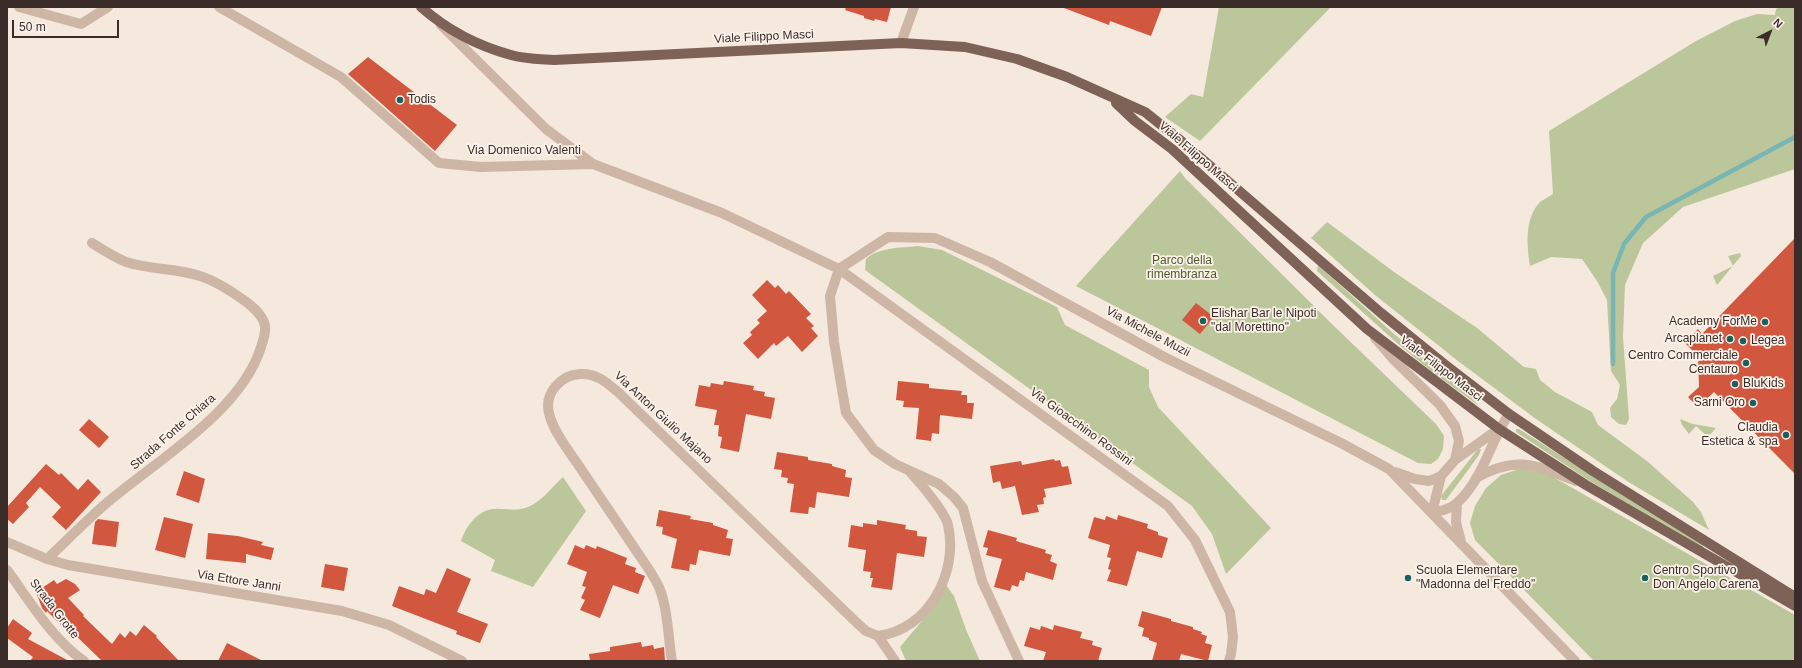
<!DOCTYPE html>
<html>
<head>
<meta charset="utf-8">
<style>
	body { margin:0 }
	#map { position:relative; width:1802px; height:668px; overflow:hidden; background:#f5e8dd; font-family:Arial,sans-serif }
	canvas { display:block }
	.frame { position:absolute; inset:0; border:8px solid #3a2d29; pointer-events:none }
	.north { position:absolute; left:1750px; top:12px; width:40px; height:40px; -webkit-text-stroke:3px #fcf2ea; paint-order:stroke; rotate:42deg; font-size:11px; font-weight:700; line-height:16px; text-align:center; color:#3a2d29 }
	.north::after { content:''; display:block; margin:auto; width:14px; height:18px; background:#3a2d29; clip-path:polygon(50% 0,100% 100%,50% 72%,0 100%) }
	.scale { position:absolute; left:12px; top:20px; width:107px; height:18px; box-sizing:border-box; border:2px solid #3a2d29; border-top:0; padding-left:5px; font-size:12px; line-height:14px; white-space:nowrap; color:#3a2d29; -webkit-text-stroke:3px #fcf2ea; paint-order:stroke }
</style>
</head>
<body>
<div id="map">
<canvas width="1802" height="668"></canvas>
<div class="frame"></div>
<div class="north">N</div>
<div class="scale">50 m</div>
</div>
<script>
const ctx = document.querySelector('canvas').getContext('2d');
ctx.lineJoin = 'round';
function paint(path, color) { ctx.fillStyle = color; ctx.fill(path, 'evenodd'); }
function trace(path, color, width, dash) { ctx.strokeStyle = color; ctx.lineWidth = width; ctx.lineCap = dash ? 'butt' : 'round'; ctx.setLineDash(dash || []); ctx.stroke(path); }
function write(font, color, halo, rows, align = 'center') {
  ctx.font = font + ' Arial,sans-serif'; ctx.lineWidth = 3.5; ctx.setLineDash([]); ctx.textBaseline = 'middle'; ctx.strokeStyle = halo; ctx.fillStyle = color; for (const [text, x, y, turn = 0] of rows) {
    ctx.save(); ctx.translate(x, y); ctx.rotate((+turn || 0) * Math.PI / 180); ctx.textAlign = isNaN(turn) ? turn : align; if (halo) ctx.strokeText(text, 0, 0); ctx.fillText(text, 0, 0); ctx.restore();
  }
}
const green = new Path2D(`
	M1219,7H1331L1200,141L1165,117L1191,94L1203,97Z
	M1779,7H1795V169L1683,207L1643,243L1625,285L1623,337L1629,419L1626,425L1619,424L1611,417L1610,408L1617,399L1620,385L1611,371L1607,300L1597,281L1582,259L1551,257L1530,266C1527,246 1524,219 1540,202C1544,199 1549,197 1553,194L1549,131L1696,41L1735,21L1757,14L1775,15L1776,9Z
	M1180,171L1185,178L1336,328L1436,424L1444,436L1443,449L1438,459L1431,464L1418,463L1076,286Z
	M1327,222L1394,272L1477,328L1524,367L1536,369L1540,380L1555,392L1592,412L1598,425L1647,461L1693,502L1701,512L1709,530L1627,481L1536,419L1458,361L1375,295L1311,238Z
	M918,246L942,250L1057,307L1065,325L1149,370V387L1158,407L1271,528L1226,574L1212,534L1192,506L865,270L866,259C879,247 901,248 918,246Z
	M1740,253L1741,256L1717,285L1713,276L1733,266L1728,256Z
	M1318,265L1393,333L1472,398L1478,405L1431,371L1397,343L1317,271Z
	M1680,419L1693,424L1716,428L1708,437L1696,426L1689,434L1682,425Z
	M1516,429H1519L1612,488L1702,541L1704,549L1590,481L1516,432Z
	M1478,449H1481L1479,455L1446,500H1442L1441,496Z
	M1522,468L1541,470L1795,615V661H1594L1475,540L1470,523L1475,506L1486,488L1501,475Z
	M563,477L586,511L533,587L491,571L495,560L461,541C467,524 480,507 500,509C510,509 518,511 528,507C541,502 552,487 563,477Z
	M946,585L954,596L967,632L980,661H906L900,647L932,609Z`);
const stream = new Path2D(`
	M1613,364V273L1624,244L1646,217L1795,137`);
const building = new Path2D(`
	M846,7H891L887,22L875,19L874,21L864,18V16L845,10Z
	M1064,7H1162L1151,36L1110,21L1109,25L1064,8Z
	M368,57L457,125L435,151L348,74Z
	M1795,238V474L1714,392L1698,407L1688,397L1699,387L1698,356L1685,343L1698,329L1702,334Z
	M767,280L775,288L778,285L786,294L789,291L811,314L806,318L814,326L811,328L818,336L802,352L788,336L776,346L774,343L758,359L743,343L752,335L750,332L760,323L757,320L767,311L752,295Z
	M1196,303L1214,317L1200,334L1182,320Z
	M724,381L754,386L753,390L765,392L764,396L775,398L771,419L746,414L739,452L720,448L722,437L718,436L719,425H714L717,410L695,406L699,385L710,387L711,383L723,385Z
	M898,381L929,384V388L962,391L961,395H967V403H974L972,419L940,415L939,434L932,433L931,441L916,439L919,408L903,407L904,401L896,400Z
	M89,419L109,437L99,448L79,430Z
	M777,452L808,457V460L832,464V466L846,470L845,477L852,478L849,497L817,492L815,508L809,507L808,514L790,512L794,484L787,483L788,478L781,477L782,470L774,469Z
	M1054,459L1055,461L1060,460L1062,467L1068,466L1072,484L1044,489L1046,497L1043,498L1044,504L1037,505L1039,512L1022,515L1015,486L1002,489L1000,481L993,483L990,466L1021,461L1022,465Z
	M46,464L59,475L61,473L78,490L88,479L101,492L66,530L52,517L61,507L40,487L26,503L29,507L13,524L7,519V507Z
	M184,471L205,479L199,503L176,495Z
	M659,510L691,516L690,519L713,523V525L728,530L726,538L733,539L730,556L699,550L696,565L690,564L689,571L671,568L677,539L662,534L663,527L656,526Z
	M1118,515L1148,524L1147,528L1158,532V535L1168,538L1162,558L1137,551L1127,586L1107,581L1111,570L1108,569L1111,558L1107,557L1110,545L1088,538L1094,517L1105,520L1106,516L1117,520Z
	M164,517L193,524L185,558L155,550Z
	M98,519L119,522L116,547L92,544L95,522Z
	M877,520L906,525L905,529L917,531V536L927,537L924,557L897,553L892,590L871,587L873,578H870L871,572L863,571L866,550L848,547L851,525L863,527V523L877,525Z
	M988,530L1017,538L1016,541L1046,550L1045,553L1052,555L1050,561L1057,564L1053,580L1026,572L1024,581L1020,580L1018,587L1012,585L1010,591L994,587L1002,559L986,555L988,548L983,547Z
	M208,533L238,536L263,542L261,545L274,548L271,560L246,554V563L206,559Z
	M575,545L584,549L586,545L596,549L597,546L627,558L625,564L636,568L635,572L645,576L638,594L613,585L600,618L580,610L585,600L581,598L586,587L582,586L587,572L567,564Z
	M325,564L348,568L344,591L321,587Z
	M447,568L471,579L457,612L488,624L480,643L456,634L457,631L392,606L399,586L424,595L426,589L436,593Z
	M66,579L75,584L80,590L68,598L84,615L83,616L112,644L120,633L125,638L130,631L136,636L144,625L157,636L156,637L179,661H102L69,629L67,631L47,611L46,613L42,608L36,592L54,580L57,584Z
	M1142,611L1171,619V621L1193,627V629L1202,632L1201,634L1207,636L1205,643L1212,645L1208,661L1181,654L1179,661H1152L1157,643L1149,640V638L1142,636L1144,628L1138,626Z
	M13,619L32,633L28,639L69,661H30L33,657L7,638V628Z
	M1054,625L1082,632L1080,638L1093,641L1092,645L1102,648L1098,661H1043L1046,652L1024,646L1030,627L1040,630L1041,626L1053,630Z
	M641,642L642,647L653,645L654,649L664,647L665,661H590L589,654L610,651V647Z
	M227,643L263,661H218Z`);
const minor = new Path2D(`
	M19,7L81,24L108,7
	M219,7L341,77L439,163L481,167L593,164
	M441,25L546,129L593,164L722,213L839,269L1168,506L1195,540L1230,612L1233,637L1231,654L1229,661
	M901,43L914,7
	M839,269L888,237L935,238L990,262L1166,358L1341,443L1389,469L1575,661
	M839,269L830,296L834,342L846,413L874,450L895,464L939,484L954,497L963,508L982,581L1019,661
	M1375,338L1394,360L1440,405L1455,426L1459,441L1455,460
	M1395,472L1415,479L1429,481L1441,476L1455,460L1497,430
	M1476,478C1517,455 1535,465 1576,481
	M1457,503L1456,522L1461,542
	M1432,513C1441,511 1451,509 1458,502C1483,479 1490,442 1509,414
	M1432,513L1441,476
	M7,542L47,559L68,565L342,611L389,625L462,661
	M47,559C65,542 83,524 102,507C152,463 241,413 261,347C263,341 266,333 265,326C263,315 253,307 245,301C231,291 216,281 200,276C177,268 150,270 126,262C114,257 103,250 92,243
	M7,570C30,601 52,639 84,661
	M878,636C928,630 959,573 948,525C945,512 921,484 911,473
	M672,661C668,637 668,609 659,587C652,572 640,557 631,543C613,516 595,490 577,463C568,450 552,429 549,413C544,393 561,375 580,374C597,373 607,383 619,393L856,622L866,631L878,636L895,661`);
const major = new Path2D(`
	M421,7C446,29 478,46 511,55C524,59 540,59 554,60L901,43L965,47L1017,59L1067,77L1145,112L1180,140L1381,313L1444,364L1509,414L1593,471L1795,597
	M1116,103L1135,121L1172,149L1367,329L1499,429L1586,485L1795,606`);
const markers = [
	[400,100,4,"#1a6060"],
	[1203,321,4,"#1a6060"],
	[1765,322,4,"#1a6060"],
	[1730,339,4,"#1a6060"],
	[1743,341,4,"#1a6060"],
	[1746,363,4,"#1a6060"],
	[1735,384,4,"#1a6060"],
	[1753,403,4,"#1a6060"],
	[1786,435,4,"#1a6060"],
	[1408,578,4,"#1a6060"],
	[1645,578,4,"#1a6060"]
];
const streetNames = [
	["Viale Filippo Masci",764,37,-3],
	["Via Domenico Valenti",524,151],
	["Viale Filippo Masci",1198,157,41],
	["Via Michele Muzii",1148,332,28],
	["Viale Filippo Masci",1441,369,37],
	["Via Anton Giulio Majano",663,418,43],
	["Via Gioacchino Rossini",1081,427,36],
	["Strada Fonte Chiara",173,432,-41],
	["Via Ettore Janni",239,581,9],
	["Strada Grotte",54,609,52]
];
const poiNames = [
	["Todis",408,100],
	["Elishar Bar le Nipoti",1211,314],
	["\"dal Morettino\"",1211,328],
	["Academy ForMe",1757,322,"right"],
	["Arcaplanet",1722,339,"right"],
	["Legea",1751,341],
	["Centro Commerciale",1738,356,"right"],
	["Centauro",1738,370,"right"],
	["BluKids",1743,384],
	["Sarni Oro",1745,403,"right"],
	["Claudia",1778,428,"right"],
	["Estetica & spa",1778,442,"right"],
	["Scuola Elementare",1416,571],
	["\"Madonna del Freddo\"",1416,585],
	["Centro Sportivo",1653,571],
	["Don Angelo Carena",1653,585]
];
const parkNames = [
	["Parco della",1182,261],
	["rimembranza",1182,275]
];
paint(green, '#bbc69b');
trace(stream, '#79b5b3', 4.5);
paint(building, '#d1573f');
trace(minor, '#ceb6a7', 10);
trace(major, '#7e6258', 10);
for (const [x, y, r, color] of markers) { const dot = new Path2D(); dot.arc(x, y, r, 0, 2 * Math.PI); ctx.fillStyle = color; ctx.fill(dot); trace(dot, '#fcf2ea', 1.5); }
write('12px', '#3a2d29', '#fcf2ea', streetNames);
write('12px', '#3a2d29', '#fcf2ea', poiNames, 'left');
write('12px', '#4d5b2a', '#fcf2ea', parkNames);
</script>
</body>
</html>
